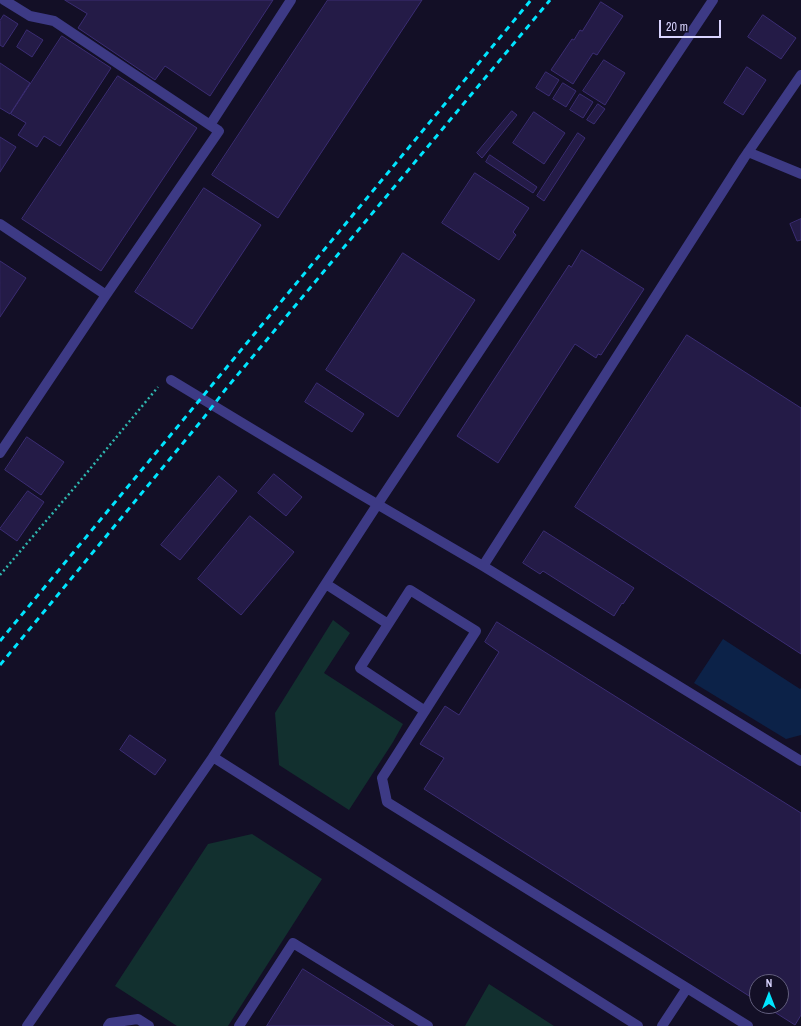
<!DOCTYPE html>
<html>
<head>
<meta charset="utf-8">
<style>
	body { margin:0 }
	#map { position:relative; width:801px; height:1026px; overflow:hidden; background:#130f26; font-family:"Archivo Narrow",sans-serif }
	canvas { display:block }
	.north { position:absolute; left:749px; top:974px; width:40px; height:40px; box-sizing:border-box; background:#130f26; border:1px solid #625e7d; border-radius:50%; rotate:0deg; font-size:11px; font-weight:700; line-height:16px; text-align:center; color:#d9d4ff }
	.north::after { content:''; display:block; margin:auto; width:14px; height:18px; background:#00e5ff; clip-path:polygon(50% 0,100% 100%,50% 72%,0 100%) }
	.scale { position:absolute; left:659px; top:20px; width:62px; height:18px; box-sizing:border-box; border:2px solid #d9d4ff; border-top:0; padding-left:5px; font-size:12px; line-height:14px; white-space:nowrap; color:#d9d4ff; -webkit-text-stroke:3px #130f26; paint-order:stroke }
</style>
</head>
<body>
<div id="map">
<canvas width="801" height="1026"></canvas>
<div class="north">N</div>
<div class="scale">20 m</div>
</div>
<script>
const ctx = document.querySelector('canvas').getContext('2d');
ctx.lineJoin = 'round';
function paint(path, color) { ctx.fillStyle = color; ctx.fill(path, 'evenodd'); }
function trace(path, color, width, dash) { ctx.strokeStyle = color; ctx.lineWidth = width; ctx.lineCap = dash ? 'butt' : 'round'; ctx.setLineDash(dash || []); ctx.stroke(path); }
const green = new Path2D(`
	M333,620L350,633L324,673L403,724L393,742L349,810L279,765L275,713Z
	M252,834L322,879L228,1026H177L115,986L208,844Z
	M489,984L554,1026H465Z`);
const water = new Path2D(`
	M723,639L800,689L801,688V735L786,739L694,683Z`);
const building = new Path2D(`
	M65,0H273L210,96L165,66L155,80L78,28L87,14Z
	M328,0H422L278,218L212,175Z
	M601,2L623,16L597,55L593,53L573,84L551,70L572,39L574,40L580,30L582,31Z
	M4,15L18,24L3,47L0,45V21Z
	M763,15L796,38L781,59L748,37Z
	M27,30L43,40L32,57L17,47Z
	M62,36L111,68L60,146L44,136L37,147L18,135L26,123L11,114Z
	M604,60L625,73L605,105L583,91Z
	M0,63L30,83L10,114L0,108Z
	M747,67L766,80L743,115L724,103Z
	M546,72L559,80L549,96L536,88Z
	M118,76L197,128L101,271L22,219Z
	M563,83L576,91L566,107L553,99Z
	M580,94L593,102L583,118L570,110Z
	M598,104L605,109L594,124L587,120Z
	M512,111L517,115L482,158L477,153Z
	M534,112L565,133L544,164L513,143Z
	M578,133L585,138L544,201L537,196Z
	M0,137L16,147L0,172Z
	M490,155L537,187L533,193L486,162Z
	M475,173L529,208L513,232L516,235L499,260L442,223Z
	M204,188L261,225L192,329L135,292Z
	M801,219V240L797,241L790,224Z
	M582,250L644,289L601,355L598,354L596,358L575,344L498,463L457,436L569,265L571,267Z
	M403,253L475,300L398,417L326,370Z
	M0,261L26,278L0,317Z
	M687,335L801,408V654L575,507Z
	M317,383L364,414L352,432L305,402Z
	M27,437L64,462L41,495L5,470Z
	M274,474L302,497L286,516L258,493Z
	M219,476L237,491L180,560L161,545Z
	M28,491L44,502L17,541L0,529Z
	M250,516L294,552L241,615L198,579Z
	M544,531L634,588L623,604L622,603L614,616L543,571L540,574L523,563Z
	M497,622L801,813V1015L795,1025L765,1006H781V982H757V1001L424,789L444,758L420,744L445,706L459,715L499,652L485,642Z
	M130,735L166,760L155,775L120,750Z
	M303,969L394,1026H267Z`);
const path = new Path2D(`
	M0,575L75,487L158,387`);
const minor = new Path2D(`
	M210,125L291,0
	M748,152L801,174
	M0,224L106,295
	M171,380L358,493L483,566L801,761
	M0,453L106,295L219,131L54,21L30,16L4,0
	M483,566L744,158L801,75
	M326,584L388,624
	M425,711L360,668L410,590L476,631L382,778L387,802L687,988
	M213,757L638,1026
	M27,1026L213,757L377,505L713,0
	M108,1026L110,1023L138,1019L149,1026
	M239,1026L293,943L428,1026
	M662,1026L687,988L748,1026`);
const rail = new Path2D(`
	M0,641L531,0
	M0,665L202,420L225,390L550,0`);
paint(green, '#12302f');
paint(water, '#0c2248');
paint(building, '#241b47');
trace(building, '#3b2d73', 1);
trace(path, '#2fb8b0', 2.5, [2, 3]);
trace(minor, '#3d3a85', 10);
trace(rail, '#00e5ff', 3, [6, 5]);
</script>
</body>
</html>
